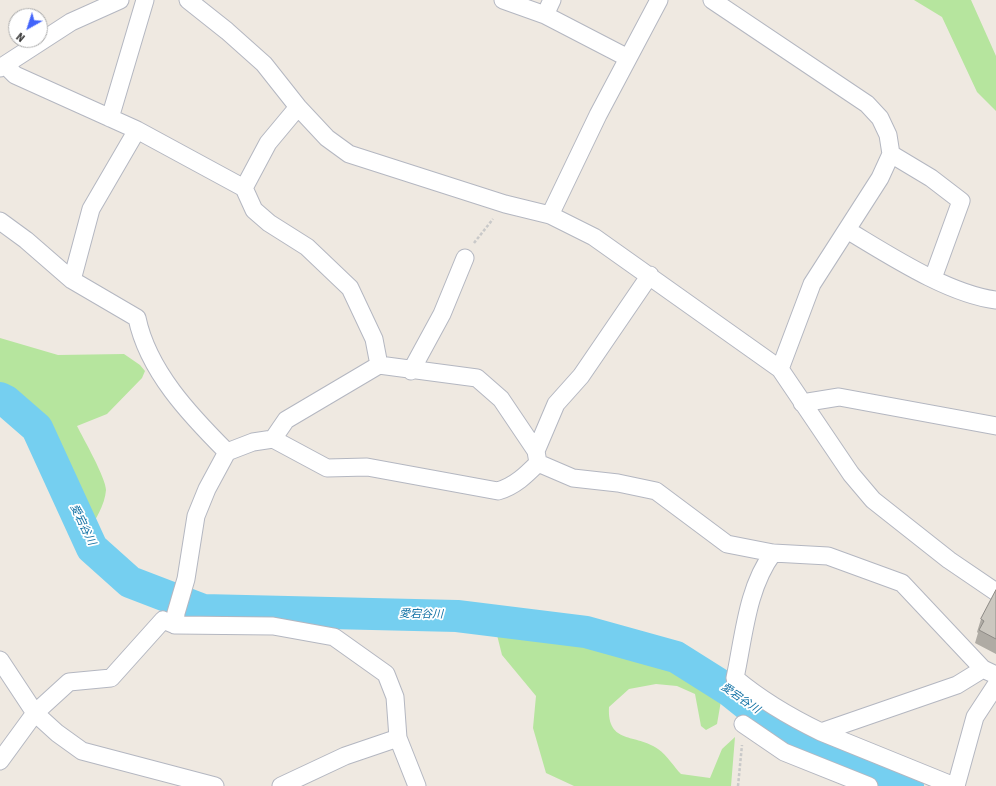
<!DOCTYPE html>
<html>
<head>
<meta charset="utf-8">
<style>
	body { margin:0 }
	#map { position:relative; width:996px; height:786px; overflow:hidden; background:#efe9e1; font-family:"Source Sans 3",sans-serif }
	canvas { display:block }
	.north { position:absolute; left:8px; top:8px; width:40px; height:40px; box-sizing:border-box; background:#fff; border:1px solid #ababab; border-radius:50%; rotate:219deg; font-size:11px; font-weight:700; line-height:16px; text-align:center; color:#2e2e2e }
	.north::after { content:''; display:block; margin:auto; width:14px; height:18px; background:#4264fb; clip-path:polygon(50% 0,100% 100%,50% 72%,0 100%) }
</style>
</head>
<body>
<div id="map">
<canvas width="996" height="786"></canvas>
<div class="north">N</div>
</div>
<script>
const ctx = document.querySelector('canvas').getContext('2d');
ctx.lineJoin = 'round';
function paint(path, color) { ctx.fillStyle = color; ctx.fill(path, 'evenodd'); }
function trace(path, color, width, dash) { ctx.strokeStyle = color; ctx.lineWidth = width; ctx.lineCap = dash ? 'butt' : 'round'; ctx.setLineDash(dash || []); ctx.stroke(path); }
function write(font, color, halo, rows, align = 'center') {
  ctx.font = font + ' "Source Sans 3","Noto Sans JP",sans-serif'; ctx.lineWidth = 3.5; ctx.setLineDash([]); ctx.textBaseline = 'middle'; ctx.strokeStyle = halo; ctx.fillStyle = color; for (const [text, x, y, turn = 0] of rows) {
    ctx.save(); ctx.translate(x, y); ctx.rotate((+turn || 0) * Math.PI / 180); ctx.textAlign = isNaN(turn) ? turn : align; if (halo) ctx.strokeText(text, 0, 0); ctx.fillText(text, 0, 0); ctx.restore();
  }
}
const green = new Path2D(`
	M914,0H971L996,56V111L977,92L942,17Z
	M0,338L58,355L124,354L140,365L145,371L142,378L107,414L77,426C83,438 106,478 106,490C105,505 95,520 88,532L77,535L69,530L65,497L43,466L42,453L24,425L32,409L28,403L0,394Z
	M497,635L632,652L693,677L722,695L717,724L706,730L701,726L695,694L677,686L656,684L629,689L609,707C607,745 636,733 658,749C667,755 674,767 681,774L710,778L722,749L735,737L731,786H574L546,773L533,728L536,696L502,655Z`);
const river = new Path2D(`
	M0,398L6,401L37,428L92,548L130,582L203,610L457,616L586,632L676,657L730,691L770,723L795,738L908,786`);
const path = new Path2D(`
	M474,243L493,219
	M738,786L742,745`);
const minor = new Path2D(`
	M188,0L227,31L264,64L298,107L327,138L349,154L505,204L550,215L594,237L780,369L851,474L873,500L949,560L996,592
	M503,0L545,15L628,58
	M712,0L867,104L880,118L888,135L891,154L880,178L812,284L780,369
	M545,15L552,0
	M5,65L15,75L137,130L244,188L254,210L269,223L307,247L350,288L374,339L379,365L477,378L501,399L536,451L538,463
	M0,68L71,22L120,0
	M110,118L145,0
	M891,154L931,178L961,201L933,278
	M244,188L268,143L298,107
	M550,215L598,115L659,0
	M0,221L26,240L72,280L137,318C148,371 190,415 227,452
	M847,230C889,255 948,294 996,300
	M72,280L91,209L137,130
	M411,371L442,314L465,258
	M802,403L839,397L996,426
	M273,439L286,420L379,365
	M536,451L556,404L581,376L650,275
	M538,463L573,478L618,483L656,491L727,544L773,553L828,556L902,583L983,669L996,675
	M773,553C747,588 744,636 735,678C761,700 790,717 821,732L957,685L983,669
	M175,625L176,613L186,579L196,516L207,489L227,452L253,442L273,439L327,468L367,467L498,491C515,486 526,475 538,463
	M0,660L35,713L57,733L82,751L215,786
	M743,724L784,752L869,786
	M821,732L954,786
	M0,761L35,713L69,682L111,678L163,620L175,625L273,626L334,637L386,674L395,697L398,738L417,786
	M281,786L345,756L398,738
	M956,786L975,717L996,685`);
const wall = new Path2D(`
	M996,590V654L975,643L978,633L977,632L981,619Z`);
const building = new Path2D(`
	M996,590V639L979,630L984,621L981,619Z`);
const waterNames = [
	["愛宕谷川",82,525,64],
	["愛宕谷川",421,615,1],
	["愛宕谷川",740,699,35]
];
paint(green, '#b6e59e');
trace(river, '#75cff0', 32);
trace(minor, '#b4b7c1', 19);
trace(path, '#c9c9c9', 2.5, [3, 2]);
trace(minor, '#fff', 17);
paint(wall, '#afaba4');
paint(building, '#cbc7bf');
trace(building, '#8e8b86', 1);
write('italic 11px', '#0d6fa3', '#fff', waterNames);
</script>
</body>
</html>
